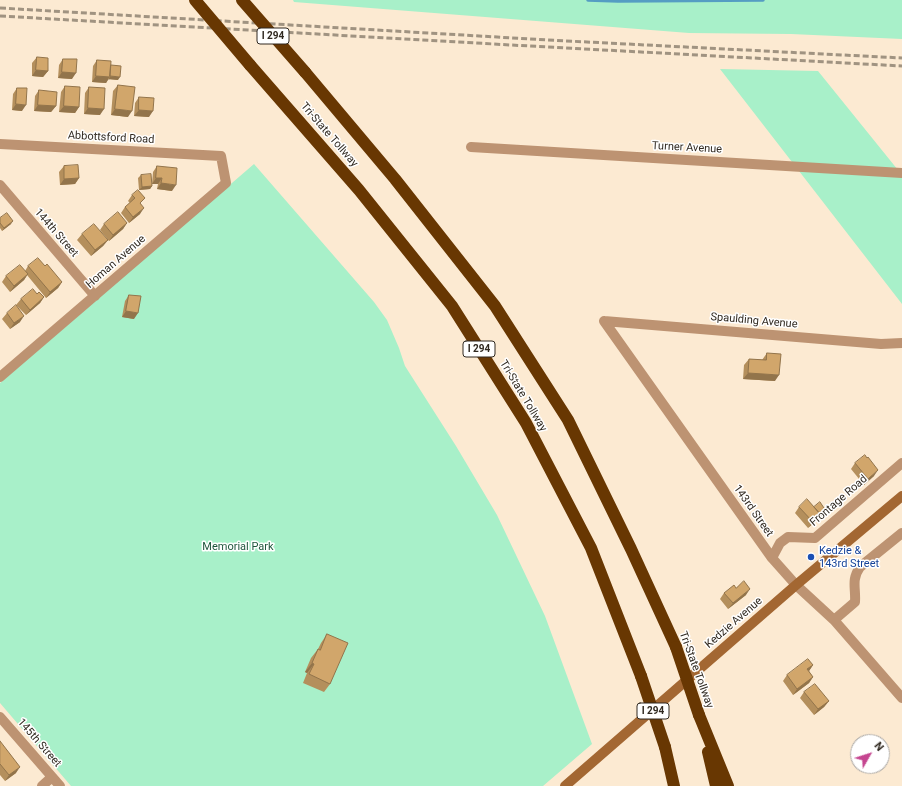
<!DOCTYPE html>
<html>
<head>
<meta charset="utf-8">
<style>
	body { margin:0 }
	#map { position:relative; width:902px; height:786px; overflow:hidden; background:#fcead2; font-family:Roboto,sans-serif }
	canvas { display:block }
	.north { position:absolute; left:850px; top:734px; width:40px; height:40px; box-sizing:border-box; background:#fff; border:1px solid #aca9a6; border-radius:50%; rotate:51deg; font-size:11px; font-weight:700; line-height:16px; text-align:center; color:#302920 }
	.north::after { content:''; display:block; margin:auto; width:14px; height:18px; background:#c54590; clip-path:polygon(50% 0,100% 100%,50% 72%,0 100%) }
</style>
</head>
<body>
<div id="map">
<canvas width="902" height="786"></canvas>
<div class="north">N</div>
</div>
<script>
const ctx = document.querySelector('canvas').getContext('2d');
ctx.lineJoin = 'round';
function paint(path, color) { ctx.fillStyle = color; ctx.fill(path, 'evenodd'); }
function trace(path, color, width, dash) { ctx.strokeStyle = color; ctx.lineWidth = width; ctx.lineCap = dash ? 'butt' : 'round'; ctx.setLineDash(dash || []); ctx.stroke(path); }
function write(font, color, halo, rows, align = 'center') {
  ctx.font = font + ' Roboto,sans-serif'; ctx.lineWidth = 3; ctx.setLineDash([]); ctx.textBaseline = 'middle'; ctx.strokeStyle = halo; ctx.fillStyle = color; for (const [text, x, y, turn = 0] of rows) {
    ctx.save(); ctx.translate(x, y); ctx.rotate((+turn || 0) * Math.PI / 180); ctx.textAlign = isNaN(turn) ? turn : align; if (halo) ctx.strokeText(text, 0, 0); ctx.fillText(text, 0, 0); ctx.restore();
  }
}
const green = new Path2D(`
	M293,0H902V39L791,34L689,33L294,2Z
	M720,69L818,71L902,175V304Z
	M254,164L374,302L387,320L399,348L405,366L456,446L497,515L545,616L592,744L543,786H71L0,703V383Z`);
const stream = new Path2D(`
	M588,0L618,1L763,0`);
const street = new Path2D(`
	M0,144L221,156L226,183L0,377
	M471,147L902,173
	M0,185L95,296
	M604,321L772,558L796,585L834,620L902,698
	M604,321L881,344L902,343
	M772,558L780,543L788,537L815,538L902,463
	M834,620L855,602C856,588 851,580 860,567L902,533
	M0,717L60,786
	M42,786L52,777`);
const secondary = new Path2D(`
	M565,786L796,585L902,496`);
const highway = new Path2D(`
	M250,65L359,190L452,306L526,423L591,548L641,676
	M305,72L395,179L495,306L568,420L631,549L676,647
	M699,715L728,786
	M665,747L674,786
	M708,752L716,786`);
const rail = new Path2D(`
	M0,8L548,40L902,58
	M0,16L511,45L902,66`);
const highwayBridge = new Path2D(`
	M195,0L250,65
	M242,0L305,72
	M676,647L699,715
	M641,676L665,747`);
const wall = new Path2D(`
	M37,57L48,71L43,77L32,76V63Z
	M63,59L72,79L58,78L59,65Z
	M97,60L111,66L118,80L108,79L106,83L92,82L93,66Z
	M118,85L128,117L111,115L113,91Z
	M65,86L79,107L75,113L59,112L61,92Z
	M89,87L100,115L84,114L85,93Z
	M17,88L22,111L12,110L13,94Z
	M39,90L56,106L51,112L34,111L35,96Z
	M139,97L149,117L134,116L135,103Z
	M64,166L79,178L75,184L60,185L59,172Z
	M157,166L172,191L157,189L158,184H152L153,172Z
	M141,175L152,186L150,189L139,190L138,178Z
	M132,195L141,204L140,214L129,223L121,213L125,207L130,203L128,201Z
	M0,218L11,224L2,231L0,228Z
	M127,223L123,229L109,241L100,230L104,224Z
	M82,234L108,240L103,246L91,256L77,240Z
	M28,266H45L62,282L58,288L46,298L27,275L24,280L10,292L2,282L6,276L25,271Z
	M37,294L44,297L40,303L26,315L16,305L21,299Z
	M129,295L134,319L122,317L125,301Z
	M7,313L20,322L10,329L2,319Z
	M767,353L775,381L743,379L744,365L749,359L762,360Z
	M855,463L874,476L864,485L851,469Z
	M799,507H814L826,511L824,514L808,528L795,513Z
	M736,588L746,595L728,609L720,599L724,593Z
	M327,634L330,684L324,692L303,683L307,673L305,672L311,658L318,649L321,643Z
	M813,665L809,671L813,677L809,683L793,695L783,681L787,675Z
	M804,692L829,701L824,707L814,715L800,698Z
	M0,741L16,773L5,781L0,775Z`);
const shadedWall = new Path2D(`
	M36,70L48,71L43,77L32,76Z
	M62,72L76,73L72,79L58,78Z
	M96,76L110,77L106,83L92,82Z
	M110,76L120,77L118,80L108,79Z
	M16,104L26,105L22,111L12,110Z
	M38,105L56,106L51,112L34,111Z
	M64,106L79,107L75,113L59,112Z
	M88,108L104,109L100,115L84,114Z
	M115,109L132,111L128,117L111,115Z
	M139,110L153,111L149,117L134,116Z
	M79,178L75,184L60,185L64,179Z
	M156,178H162L158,184H152Z
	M161,183L176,185L172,191L157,189Z
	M152,186L150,189L139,190L142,187Z
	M144,208L140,214L129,223L133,217Z
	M13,221L11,224L2,231L4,228Z
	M127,223L123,229L109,241L113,235Z
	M108,240L103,246L91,256L95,250Z
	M28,274L24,280L10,292L14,286Z
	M62,282L58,288L46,298L50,292Z
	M44,297L40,303L26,315L30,310Z
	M126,311L138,313L134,319L122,317Z
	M24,316L20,322L10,329L14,323Z
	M748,373L779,375L775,381L743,379Z
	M878,470L874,476L864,485L868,479Z
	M826,511L824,514L808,528L813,522Z
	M750,589L746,595L728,609L733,603Z
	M312,663L314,664L307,673L305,672Z
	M813,665L809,671L807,669Z
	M813,677L809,683L793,695L797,689Z
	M829,701L824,707L814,715L818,709Z
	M20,767L16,773L5,781L9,775Z`);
const building = new Path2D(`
	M37,57L48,58V71L36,70Z
	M63,59H77L76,73L62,72Z
	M97,60L111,61L110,77L96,76Z
	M111,65L121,66L120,77L110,76Z
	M118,85L135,87L132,111L115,109Z
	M65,86L80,87L79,107L64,106Z
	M89,87L105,88L104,109L88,108Z
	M17,88H27L26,105L16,104Z
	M39,90L57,92L56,106L38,105Z
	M139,97L154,98L153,111L139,110Z
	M78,165L79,178L64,179V166Z
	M157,166L177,168L176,185L161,183L162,178H156Z
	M151,174L152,186L142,187L141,175Z
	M138,190L145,198L140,203L144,208L133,217L125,207L135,198L132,195Z
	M118,212L127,223L113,235L104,224Z
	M7,213L13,221L4,228L0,223V218Z
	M94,224L108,240L95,250L82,234Z
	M38,258L45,266L47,264L62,282L50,292L28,266Z
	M20,265L28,274L14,286L6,276Z
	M33,289L37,294L39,292L44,297L30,310L21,299Z
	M129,295L141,296L138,313L126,311Z
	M16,305L24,316L14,323L7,313Z
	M767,353L781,354L779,375L748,373L749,359L766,360Z
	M865,455L867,458L868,457L878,470L868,479L855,463Z
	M807,499L821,515L813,522L799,507Z
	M820,502L826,511L821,516V515L814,507Z
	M744,581L750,589L733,603L724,593L734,585L736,588Z
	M327,634L348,643L330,684L309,674L314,664L312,663L318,649L320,650Z
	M808,659L813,665L807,669L813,677L797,689L787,675Z
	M815,684L829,701L818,709L804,692Z
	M0,741L20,767L9,775L0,764Z`);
const markers = [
	[811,557,4,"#1a4fb4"]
];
const shields = [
	[273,36,32],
	[479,349,32],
	[653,711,32]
];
const shieldNames = [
	["I 294",273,36],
	["I 294",479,349],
	["I 294",653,711]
];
const streetNames = [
	["Tri-State Tollway",329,135,49],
	["Abbottsford Road",111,138,3],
	["Turner Avenue",687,148,3],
	["144th Street",56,233,49],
	["Homan Avenue",116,262,-41],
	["Spaulding Avenue",754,321,5],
	["Tri-State Tollway",523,396,59],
	["Frontage Road",839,501,-41],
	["143rd Street",753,511,55],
	["Kedzie Avenue",734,623,-41],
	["Tri-State Tollway",696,670,70],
	["145th Street",39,743,49]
];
const parkNames = [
	["Memorial Park",238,547]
];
const transitNames = [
	["Kedzie &",819,551],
	["143rd Street",819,564]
];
paint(green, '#a8f0c9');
trace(stream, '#559dc3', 3.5);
trace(street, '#bd9372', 10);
trace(secondary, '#a36732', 10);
trace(highway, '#683702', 12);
trace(rail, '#a09381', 3, [6, 3]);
trace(highwayBridge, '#683702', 12);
paint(wall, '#b48f5c');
paint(shadedWall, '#92744b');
paint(building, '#d1a66b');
trace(building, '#92744b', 1);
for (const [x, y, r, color] of markers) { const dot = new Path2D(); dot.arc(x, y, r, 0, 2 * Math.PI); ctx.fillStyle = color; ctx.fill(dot); trace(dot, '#fff', 1.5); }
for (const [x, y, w] of shields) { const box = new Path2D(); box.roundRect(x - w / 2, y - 8, w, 16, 3); ctx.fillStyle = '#fff'; ctx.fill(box); trace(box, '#302920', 1); }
write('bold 10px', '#302920', null, shieldNames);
write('11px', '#302920', '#fff', streetNames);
write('11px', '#1f563c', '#fff', parkNames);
write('11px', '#164399', '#fff', transitNames, 'left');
</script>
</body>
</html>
